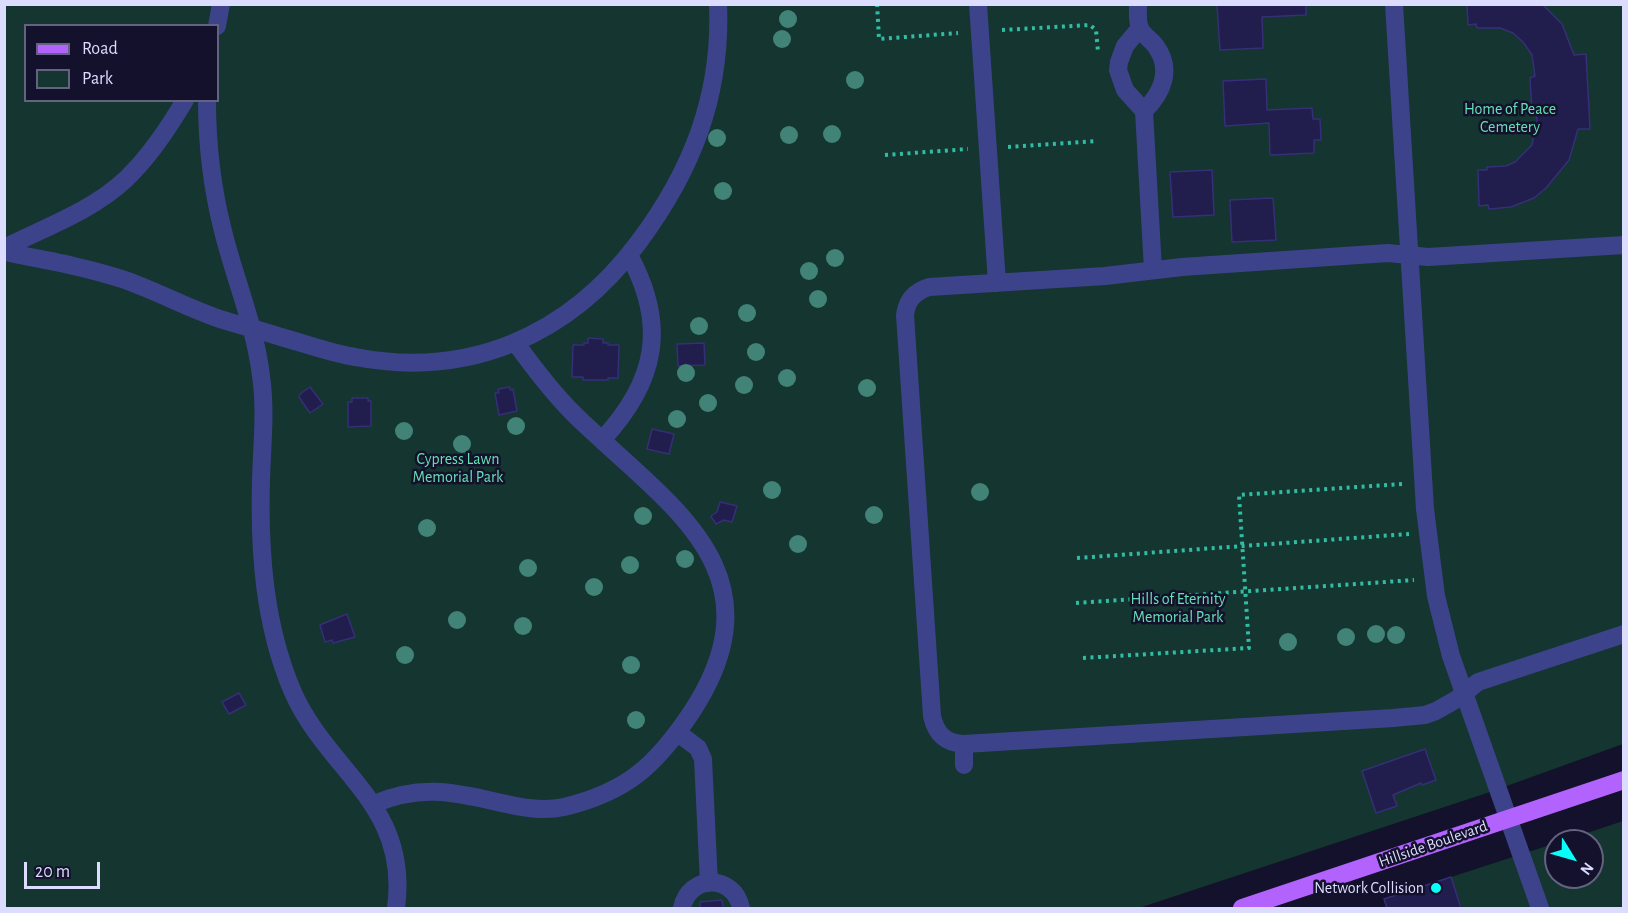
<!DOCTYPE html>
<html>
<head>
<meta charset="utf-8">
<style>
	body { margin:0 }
	#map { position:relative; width:1628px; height:913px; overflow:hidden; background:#13112b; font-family:"Alegreya Sans",sans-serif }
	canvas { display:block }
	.frame { position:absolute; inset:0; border:6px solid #dcdcff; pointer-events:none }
	.legend { position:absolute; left:24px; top:24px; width:195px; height:78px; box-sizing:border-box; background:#13112b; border:2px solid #636280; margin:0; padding:8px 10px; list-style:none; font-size:18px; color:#dcdcff }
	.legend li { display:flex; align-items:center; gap:12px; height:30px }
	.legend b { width:30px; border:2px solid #636280 }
	.north { position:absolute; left:1544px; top:829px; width:60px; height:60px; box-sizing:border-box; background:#13112b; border:2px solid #636280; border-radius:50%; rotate:127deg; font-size:16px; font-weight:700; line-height:24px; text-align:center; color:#dcdcff }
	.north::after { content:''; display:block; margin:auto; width:21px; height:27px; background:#09fef9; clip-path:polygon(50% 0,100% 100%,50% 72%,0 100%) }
	.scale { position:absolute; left:24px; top:862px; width:76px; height:27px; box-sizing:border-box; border:3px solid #dcdcff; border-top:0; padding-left:8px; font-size:18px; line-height:21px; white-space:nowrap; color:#dcdcff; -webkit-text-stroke:4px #13112b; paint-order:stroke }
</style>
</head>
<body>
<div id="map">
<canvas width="1628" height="913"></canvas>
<div class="frame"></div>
<ul class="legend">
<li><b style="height:8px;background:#b263fe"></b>Road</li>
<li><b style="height:16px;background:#143530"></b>Park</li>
</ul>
<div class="north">N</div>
<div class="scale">20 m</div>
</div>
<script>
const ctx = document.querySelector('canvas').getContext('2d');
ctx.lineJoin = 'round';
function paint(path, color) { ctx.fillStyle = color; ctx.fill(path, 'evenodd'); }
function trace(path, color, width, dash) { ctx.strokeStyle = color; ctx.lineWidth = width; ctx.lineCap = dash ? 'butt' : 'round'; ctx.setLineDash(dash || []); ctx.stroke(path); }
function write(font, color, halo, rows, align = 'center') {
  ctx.font = font + ' "Alegreya Sans",sans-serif'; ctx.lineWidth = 5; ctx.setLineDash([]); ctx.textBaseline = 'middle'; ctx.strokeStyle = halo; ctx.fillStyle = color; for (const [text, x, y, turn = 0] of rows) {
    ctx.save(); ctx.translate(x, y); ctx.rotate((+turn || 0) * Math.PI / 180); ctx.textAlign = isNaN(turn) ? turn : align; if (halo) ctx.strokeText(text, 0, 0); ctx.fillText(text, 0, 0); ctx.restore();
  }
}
const green = new Path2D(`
	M5,5H1623V744L1490,792L1139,908H5ZM26,26H218V100H26Z
	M1623,821V908H1462L1451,877L1556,843V877H1592V841H1563Z`);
const building = new Path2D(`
	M1306,4V15L1262,17L1263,48L1220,50L1217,5Z
	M1467,4H1542L1562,24L1574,55L1586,54L1590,129H1578L1569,160L1546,188L1534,198L1511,207L1489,209L1488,205L1479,206L1478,170H1487V167L1506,166L1515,162L1532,145L1537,121L1536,111H1532L1530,78L1535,76L1532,55L1523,42L1513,33L1500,28H1477L1476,24L1468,25Z
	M1266,79L1267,110L1312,108L1313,119H1320L1321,140H1314V153L1270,155L1269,123L1225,126L1223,81Z
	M1212,170L1214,215L1173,217L1170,172Z
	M1273,198L1276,240L1232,242L1230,200Z
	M588,338L603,339V343H608V345H619L618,378H608V380H583V377H572L573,345H584V343H588Z
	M704,343L705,365L678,366L677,344Z
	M310,387L323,404L310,413L299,397L300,394Z
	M510,387V390L513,389L517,411L499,415L495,393H499L498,389Z
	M352,398H368V401H371V426L348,427V402H352Z
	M652,429L674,434L669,454L647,449Z
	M720,502L737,506L732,522L724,520L716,524L712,518L711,516L717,512Z
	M347,614L355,637L333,643L332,640L325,642L320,625Z
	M239,693L246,705L229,714L222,702Z
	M1425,749L1436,780L1422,785L1421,783L1393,795L1397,806L1376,813L1362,771Z
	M1451,877L1461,908H1387L1384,899Z
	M722,900L723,908H700V902Z`);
const path = new Path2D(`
	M877,4L879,39L958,33
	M1002,30L1090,25L1096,30L1098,52
	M1008,147L1097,141
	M885,155L968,149
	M1077,558L1409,534
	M1076,603L1414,580
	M1083,658L1249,648L1239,495L1402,484`);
const minor = new Path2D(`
	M978,4L997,283
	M1138,4C1138,11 1137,22 1140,28C1142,34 1151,40 1155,45C1173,69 1163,92 1144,111
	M1394,4L1425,509L1436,596L1451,656L1540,908
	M217,26L221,4
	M1140,28L1125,46L1119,62L1118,70L1125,90L1144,111L1153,270
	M207,100C207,145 212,188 223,231C235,280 255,325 261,376C266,410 262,445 261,480C259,550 264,624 292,690C327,772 410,803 396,908
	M1624,245L1428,257L1388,253L1182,267L1105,276L929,287C914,292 907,300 905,315L932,716C936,734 945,743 964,744L1393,718L1425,715L1436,711L1457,699L1478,682L1624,634
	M4,248C46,227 92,211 126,179C150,156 168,129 185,100
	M4,252C45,260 86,267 125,280C156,291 186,307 217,318C238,325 260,330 281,337C306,344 330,353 355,357C470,379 569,335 638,243C692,171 722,95 718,4
	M602,440C656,382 668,326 629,255
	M678,733L698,748L703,759L709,883
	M964,744V765
	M374,804C418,785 451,791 497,802C519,807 542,812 564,807C627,792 656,765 691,713C786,569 664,503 573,413C551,391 533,367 515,342
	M682,908C689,874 734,874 741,908`);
const major = new Path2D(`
	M1242,908L1624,780`);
const trees = [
	[788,19],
	[782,39],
	[855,80],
	[832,134],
	[789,135],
	[717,138],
	[723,191],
	[835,258],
	[809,271],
	[818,299],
	[747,313],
	[699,326],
	[756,352],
	[686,373],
	[787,378],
	[744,385],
	[867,388],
	[708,403],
	[677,419],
	[516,426],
	[404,431],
	[462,444],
	[772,490],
	[980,492],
	[874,515],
	[643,516],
	[427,528],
	[798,544],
	[685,559],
	[630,565],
	[528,568],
	[594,587],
	[457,620],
	[523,626],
	[1376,634],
	[1396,635],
	[1346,637],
	[1288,642],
	[405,655],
	[631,665],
	[636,720]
];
const markers = [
	[1436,888,6,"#09fef9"]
];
const parkNames = [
	["Home of Peace",1510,109],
	["Cemetery",1510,127],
	["Cypress Lawn",458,459],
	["Memorial Park",458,477],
	["Hills of Eternity",1178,599],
	["Memorial Park",1178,617]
];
const streetNames = [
	["Hillside Boulevard",1433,844,-19]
];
const poiNames = [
	["Network Collision",1424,888]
];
paint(green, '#143530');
paint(building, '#211d4c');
trace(building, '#352f78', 1.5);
trace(path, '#31bda4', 4, [3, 4.5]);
trace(minor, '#3d438a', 18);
trace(major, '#b263fe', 18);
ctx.fillStyle = '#418376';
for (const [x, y] of trees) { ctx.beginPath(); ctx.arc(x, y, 9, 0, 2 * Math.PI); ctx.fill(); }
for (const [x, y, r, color] of markers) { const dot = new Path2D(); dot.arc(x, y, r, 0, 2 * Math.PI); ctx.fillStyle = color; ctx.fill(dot); trace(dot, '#13112b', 2); }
write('16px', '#66e1b3', '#13112b', parkNames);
write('16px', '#dcdcff', '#13112b', streetNames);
write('16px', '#dcdcff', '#13112b', poiNames, 'right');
</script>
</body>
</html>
